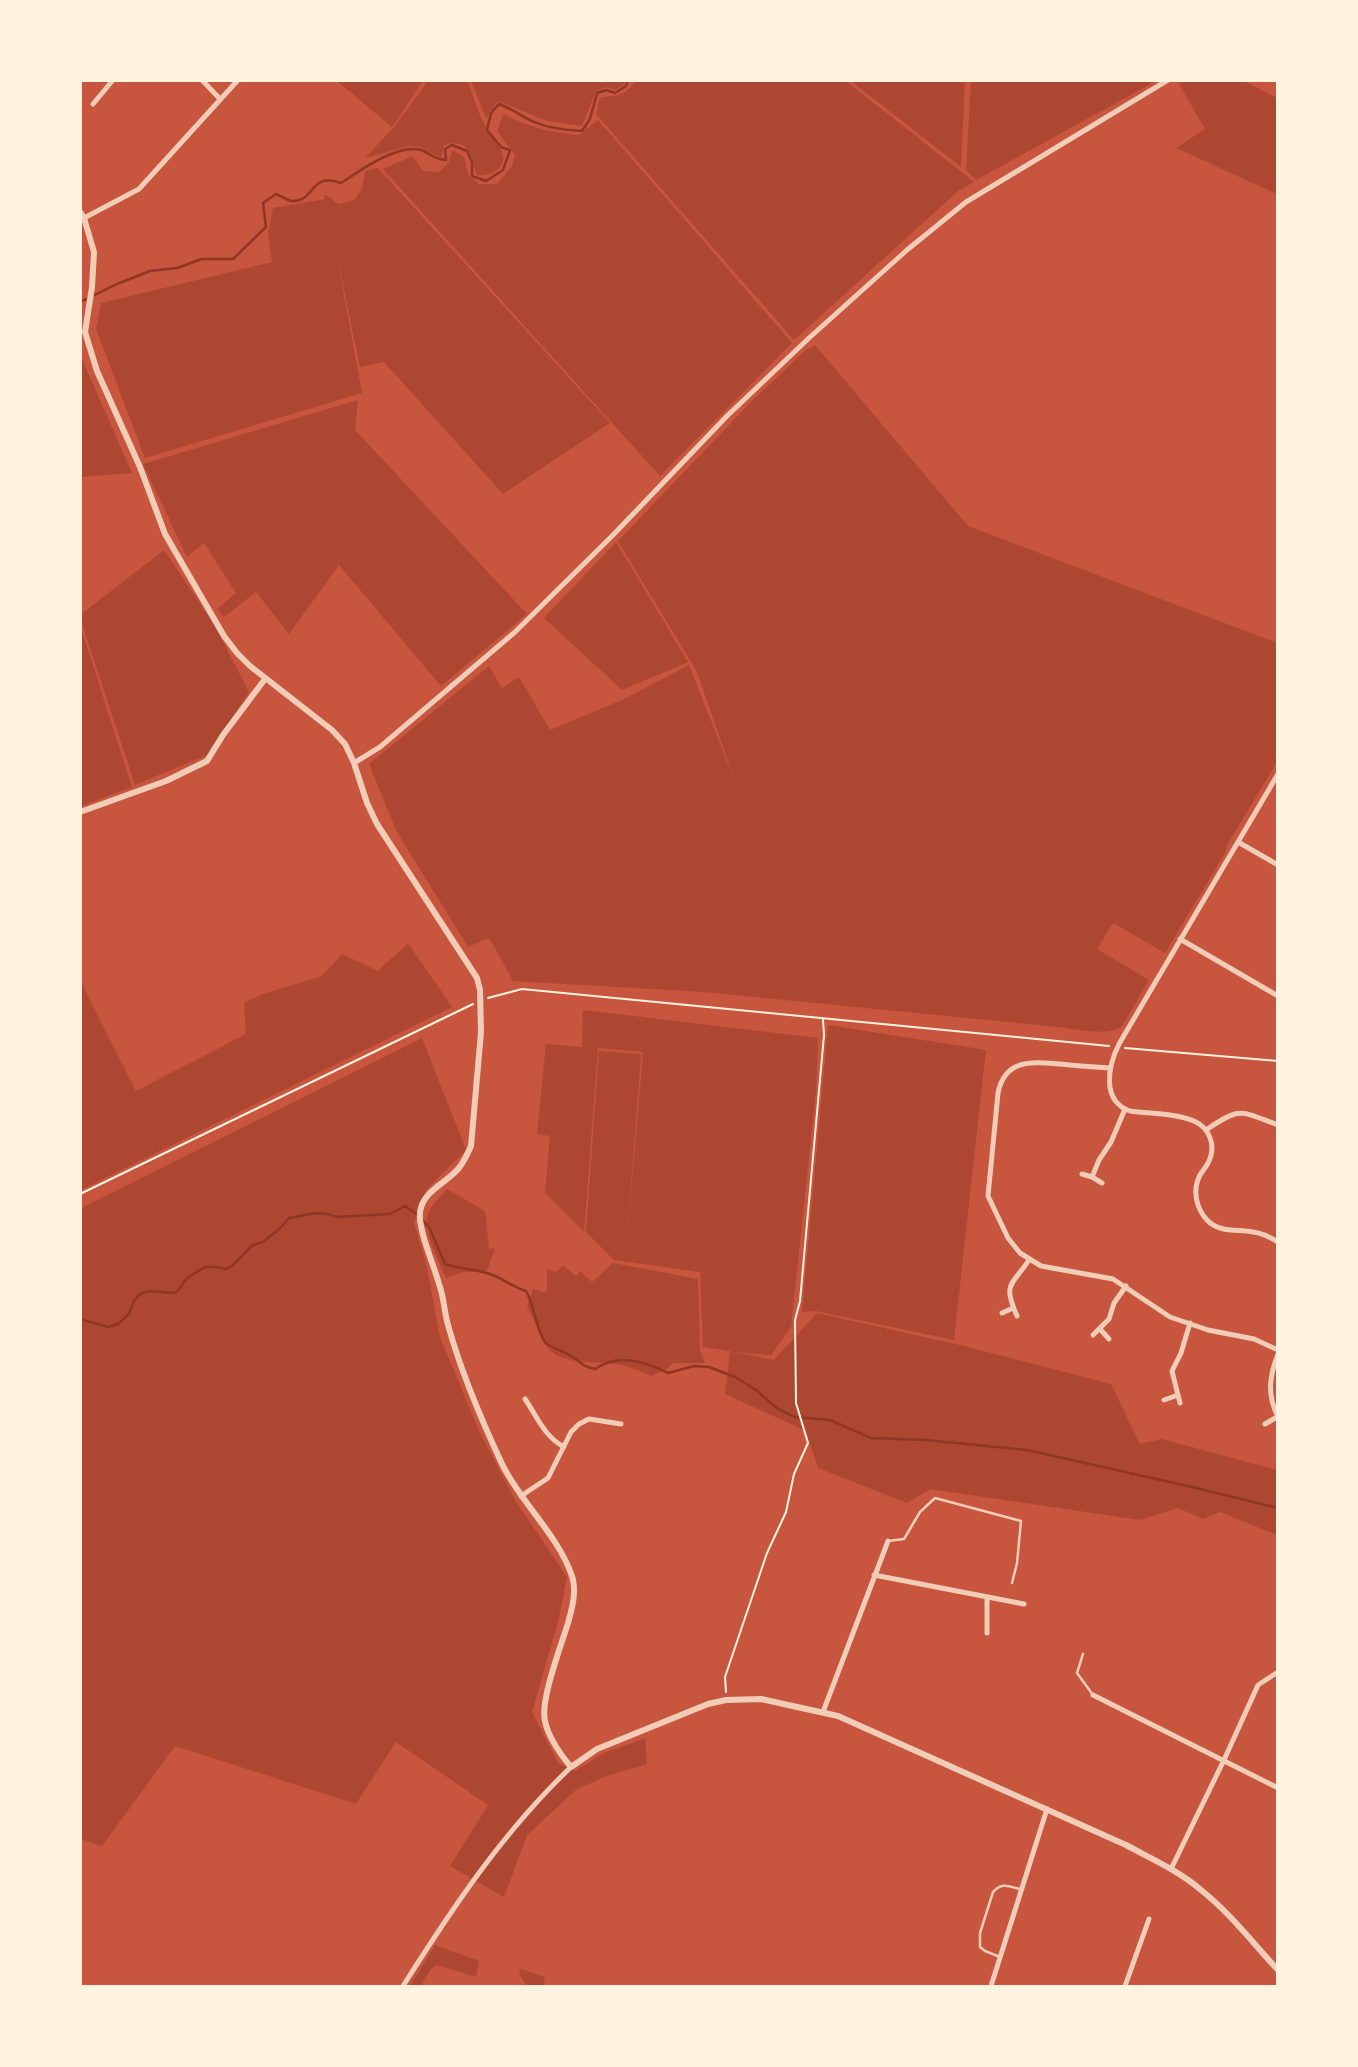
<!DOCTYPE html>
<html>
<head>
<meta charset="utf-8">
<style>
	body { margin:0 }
	#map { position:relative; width:1358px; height:2067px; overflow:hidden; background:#c8553d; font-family:"Exo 2",sans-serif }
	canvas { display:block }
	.frame { position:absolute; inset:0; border:82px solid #fff3e0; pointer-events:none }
</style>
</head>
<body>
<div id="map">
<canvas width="1358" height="2067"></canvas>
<div class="frame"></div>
</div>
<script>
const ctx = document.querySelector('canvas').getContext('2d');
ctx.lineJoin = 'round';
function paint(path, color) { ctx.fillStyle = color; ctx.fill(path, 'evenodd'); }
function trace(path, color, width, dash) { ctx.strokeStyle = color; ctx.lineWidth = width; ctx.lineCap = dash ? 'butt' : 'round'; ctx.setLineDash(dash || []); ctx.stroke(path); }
const green = new Path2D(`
	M337,81H423L392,127Z
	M428,81H467C473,94 477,109 483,122C487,131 501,147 503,155C506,170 487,177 477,175C471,157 470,137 444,145L441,158L420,147L408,146L365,158L395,126Z
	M471,81H625L623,85L615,90L606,87L596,91L582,126L547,121L498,101L486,118Z
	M635,81H846L974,182L958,191L794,340L596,114L600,98C618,94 624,98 635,81Z
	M851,81H965L961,167Z
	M971,81V80L1156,81L976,180L966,170Z
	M1184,81H1244L1277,98V194L1176,148L1205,129L1179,84Z
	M503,114C532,128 548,132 579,135L598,120L792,343L660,476L383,169L413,156L423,171L439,172L449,162L452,150L464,157L468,174L479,184H497L512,166L515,155L497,131Z
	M378,168L610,423L503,494L384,362L360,367L336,251L362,393L145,458L96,329L101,303L272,262L268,234L273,208L325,199L324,194L339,204L354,200L362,189L365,171Z
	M815,345L968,526L1277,643V762L1227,845L1225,853L1165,953L1113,923L1097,949L1149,980L1122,1026C1110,1037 1075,1029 1058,1027L704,992L513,981L489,938L468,947L397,832L369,764L489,666L502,688L519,677L550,730L622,700L689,665L736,784L696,670L618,541L753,400L806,350Z
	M81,357L132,473L81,477Z
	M358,400L355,430L527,614L441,686L339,565L289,634L256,592L224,617L217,609L236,593L204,543L187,557L143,464Z
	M616,542L688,662L622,690L544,618Z
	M164,550L214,624L249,692L207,755L135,785L81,621L80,615Z
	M81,628L132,787L81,806H80Z
	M408,943L452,1007L81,1190V982L136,1091L246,1034L244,1003L263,994L322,976L342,954L378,971Z
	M583,1010L818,1038L816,1091L791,1327L771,1355L733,1352L774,1360L817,1313L964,1346L1111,1384L1140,1444L1162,1439L1277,1470V1535L1220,1512L1203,1519L1178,1508L1140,1520L930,1489L907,1503L818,1468L806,1431L725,1394L730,1351L703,1347L700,1272L614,1260L586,1232L599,1051L641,1054L626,1253L643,1052L598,1048L584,1232L545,1193L550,1136L537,1134L546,1044L582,1047Z
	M828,1025L986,1050L954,1340L816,1311L802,1312Z
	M422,1038L466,1150L426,1190L414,1223L426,1263L440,1337L479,1431L515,1500L567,1577L558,1622L532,1712L558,1763L575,1771L604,1753L645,1738L647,1764L604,1777L576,1790L527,1835L504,1897L450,1866L488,1805L396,1742L356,1804L175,1746L102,1846L81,1839V1208Z
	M447,1189L485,1211L489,1249L495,1248L487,1271L463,1272L446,1278C440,1263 424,1233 427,1217C429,1206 440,1198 447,1189Z
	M613,1263L698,1279L700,1351L705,1363H673L668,1368L652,1376C644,1373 635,1369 626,1366C604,1359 563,1368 547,1347C539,1337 535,1319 527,1307L533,1289L547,1293V1269L556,1272L563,1265L576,1276L580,1271L592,1282Z
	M435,1945L479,1961L476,1977L437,1965L431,1969L421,1986H410Z
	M521,1969L545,1977L543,1986H527L519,1974Z`);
const stream = new Path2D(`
	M80,302L117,284L150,271L177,268L202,259H233L266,227L263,203L276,194C281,196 287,200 292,201C316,202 308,172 341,183C359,171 398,143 421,150C432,154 432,159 446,160L445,149L452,145L467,151L472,162V176L486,181L503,170L510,150L501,147L487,130L491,113L499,104C511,108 519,115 530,120C545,128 565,130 582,131L590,119L597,93L606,90L615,93L626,86L628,80
	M423,1220L430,1229L445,1264C460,1269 476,1269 490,1274C502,1278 513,1287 526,1291C534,1304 538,1336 546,1343C553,1349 564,1351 571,1356C583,1363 581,1366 595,1369C618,1353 644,1361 668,1373L694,1366L709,1367L735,1377L756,1390L778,1409L795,1417L830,1420L871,1438L926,1440L1027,1450L1192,1487L1278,1508
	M80,1319L108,1327L118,1324L129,1314L134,1301L140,1294L149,1291L175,1293L180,1288L187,1278L205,1267H216L226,1269L232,1266L253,1245L263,1242L279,1229L289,1218L316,1213L328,1214L337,1217L390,1214L405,1206L418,1215`);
const path = new Path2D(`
	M488,998L522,989L1109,1046
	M1125,1048L1278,1061
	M80,1194L473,1004
	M726,1692L725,1677L767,1553L786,1512L794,1474L808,1443L796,1403L795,1320L800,1301L824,1035L823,1020`);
const service = new Path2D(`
	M888,1541L904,1539L920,1512L935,1498L1021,1521L1017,1563L1012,1583
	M1083,1654L1077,1673L1093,1695
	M1000,1957L985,1951L980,1947V1933L993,1892C1001,1882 1009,1886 1019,1889`);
const minor = new Path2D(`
	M202,80L220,99
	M93,104L113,80
	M84,218L139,189L238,80
	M354,763L380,747L515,632L613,535L727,416L809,338L907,250L966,202L1168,80
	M1278,774L1119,1044C1108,1066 1101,1101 1130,1111C1150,1114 1175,1113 1194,1121C1210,1128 1216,1146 1209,1161C1207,1166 1203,1170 1200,1175C1192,1190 1196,1208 1207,1220C1219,1233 1237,1229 1253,1232C1262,1233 1270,1237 1278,1242
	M1238,842L1278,865
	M1180,939L1278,996
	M1110,1068C1093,1067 1077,1066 1060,1064C1033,1062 1005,1058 998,1093L988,1196L1008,1238L1020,1253L1041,1266L1113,1279L1170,1317L1208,1330L1254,1339L1278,1350
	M1206,1130C1241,1106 1240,1111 1278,1125
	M1082,1174L1092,1177L1102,1183
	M1092,1177L1099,1160L1111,1142L1125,1109
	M1002,1313L1013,1308
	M1017,1316C1002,1282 1012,1286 1029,1260
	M1100,1329L1109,1339
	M1093,1335L1109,1319L1114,1303L1126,1286
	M1278,1354C1269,1377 1267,1395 1278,1417
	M525,1399C538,1418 544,1436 564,1447
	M1164,1400L1178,1395
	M1180,1403L1172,1371L1181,1353L1190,1323
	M1265,1424L1277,1417
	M521,1496L548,1478L571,1432L579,1424L589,1419L621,1424
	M874,1575L1024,1604
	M987,1597V1633
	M1093,1695L1278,1788
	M823,1712L888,1541
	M1171,1869L1224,1760L1258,1685L1278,1672
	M403,1986C453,1907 503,1832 571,1767
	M991,1986L1047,1809
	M1125,1986L1149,1919`);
const tertiary = new Path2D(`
	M80,212L84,218L94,252L92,287L85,332L97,371L140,467L165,534L224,636L237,653L250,666L332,730L345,744L354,763L367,803L377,824L477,978L480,990L481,1032L471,1146C467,1155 464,1162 458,1169C445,1184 423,1191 420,1212C418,1230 434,1265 439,1284C444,1297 444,1311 448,1325C461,1372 481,1419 502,1464C521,1503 558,1535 572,1576C577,1592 572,1608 568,1623C561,1646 540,1700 545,1721C548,1736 561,1755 571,1767L597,1749L708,1704L726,1700L761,1699L838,1716L1126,1845C1152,1859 1179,1871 1201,1890C1230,1913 1253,1943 1278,1970
	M80,812L166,781L207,761L223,735L265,679`);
paint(green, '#ae4732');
trace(stream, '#8f3625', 2.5);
trace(path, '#fff3e0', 2);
trace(service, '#f1ccb7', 2.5);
trace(minor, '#f1ccb7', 5);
trace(tertiary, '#f1ccb7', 6);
</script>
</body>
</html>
